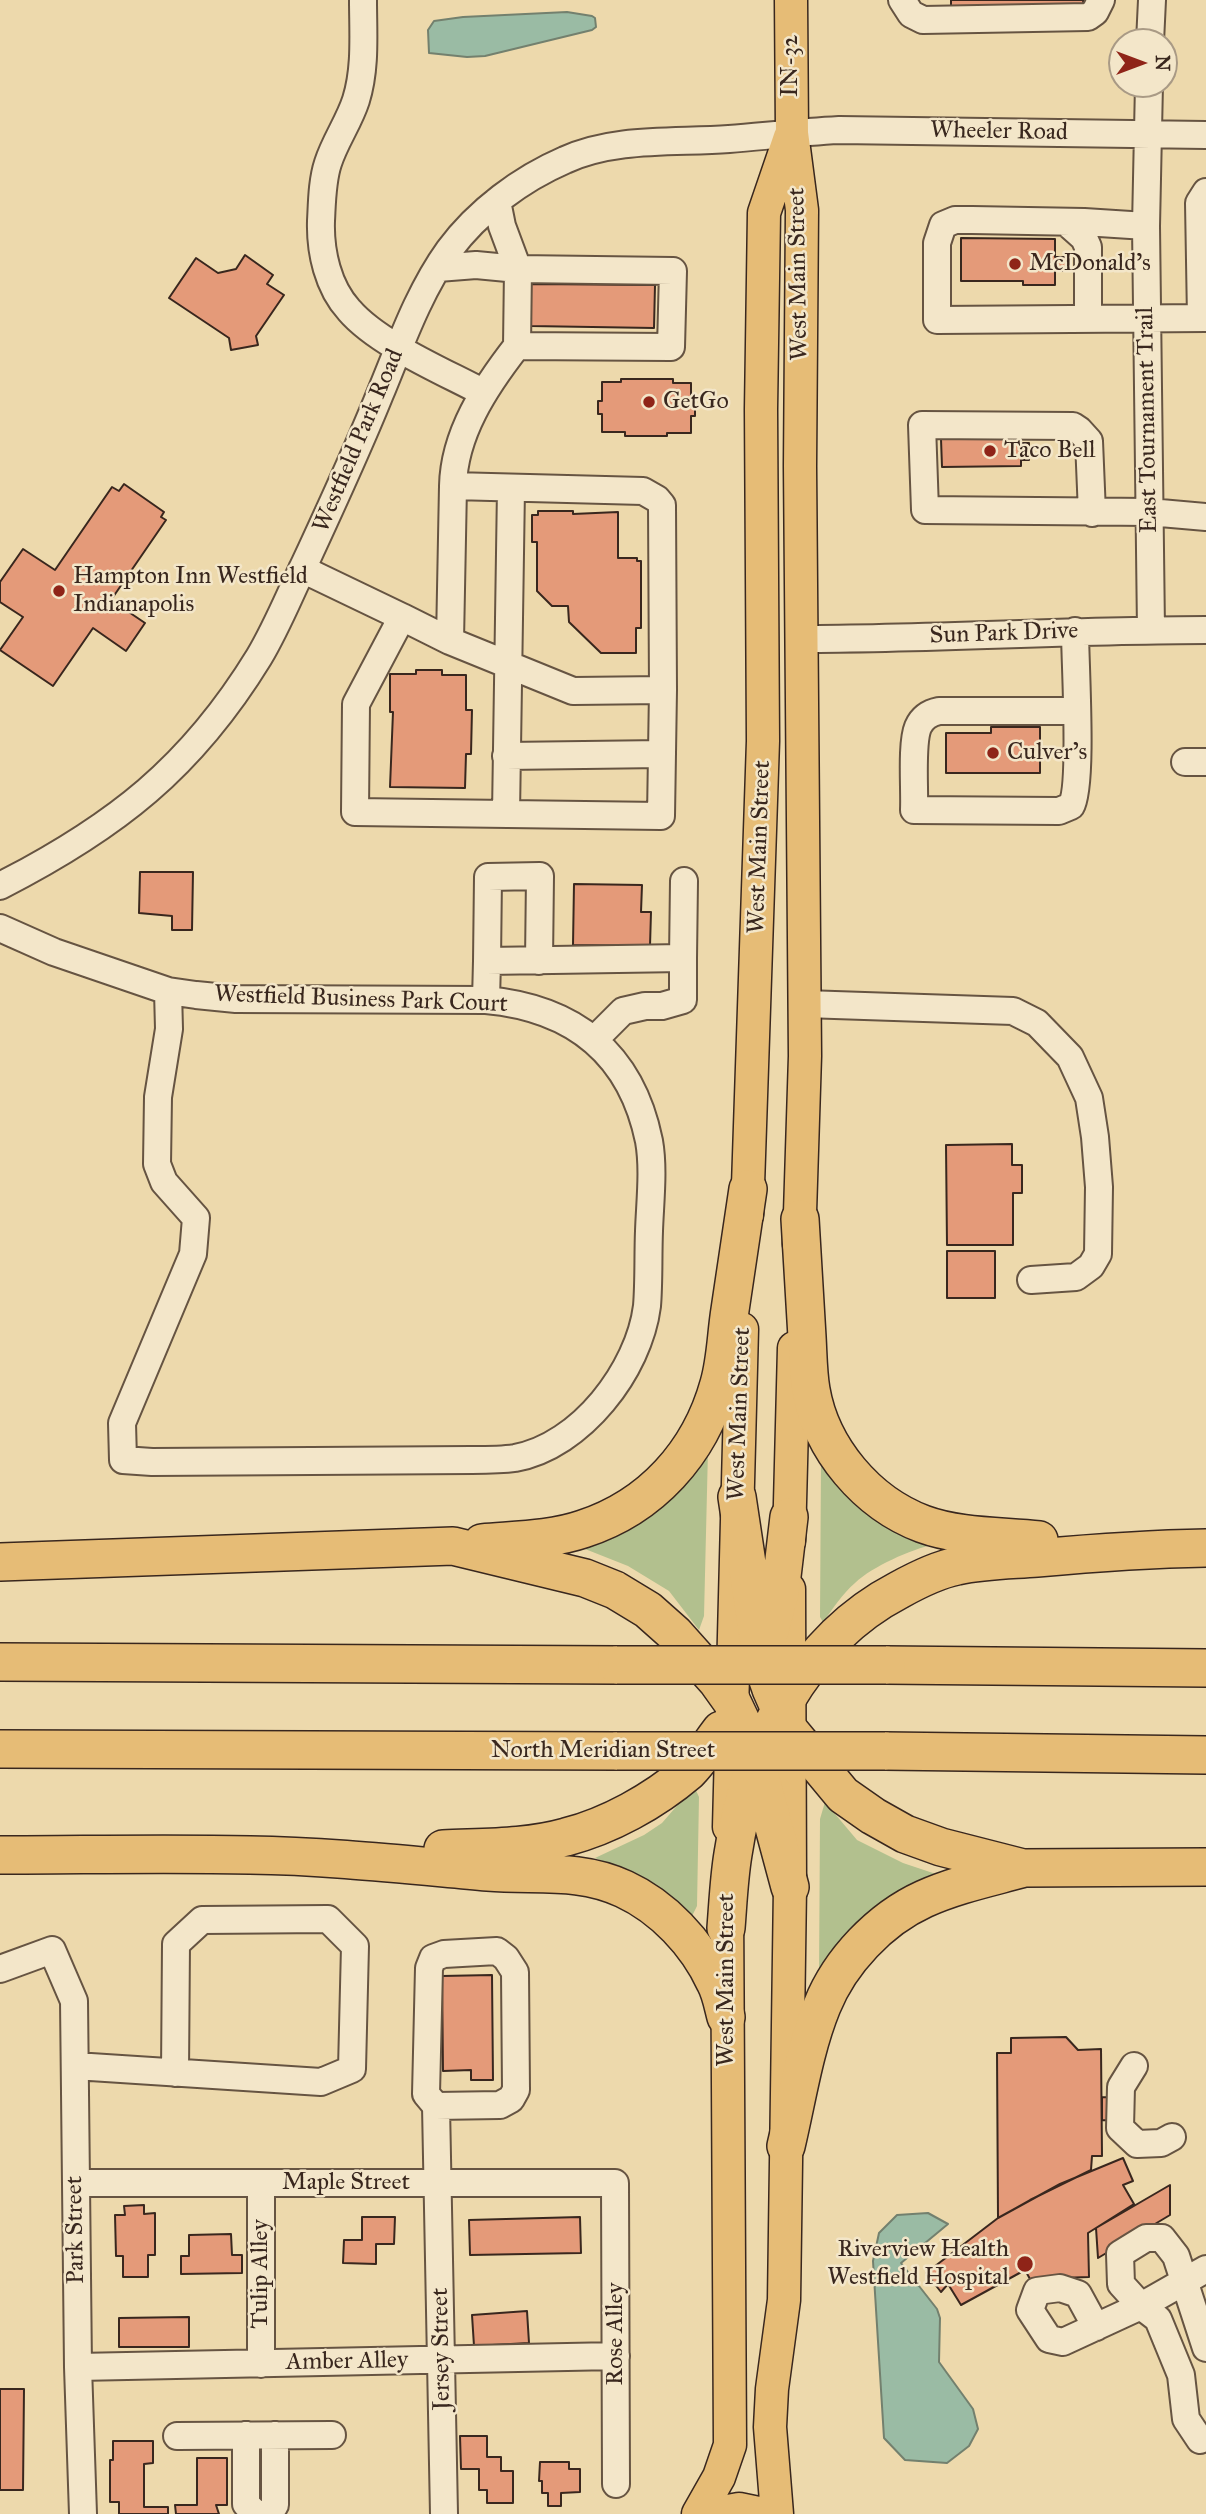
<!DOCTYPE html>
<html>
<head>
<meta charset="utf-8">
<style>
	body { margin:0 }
	#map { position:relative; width:1206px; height:2514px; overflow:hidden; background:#edd9ac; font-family:"IM FELL Great Primer",serif }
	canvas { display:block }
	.north { position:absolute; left:1108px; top:28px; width:70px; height:70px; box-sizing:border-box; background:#f3e6c9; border:2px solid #a99a85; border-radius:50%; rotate:90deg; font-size:19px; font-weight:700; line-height:28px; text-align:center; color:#39271e }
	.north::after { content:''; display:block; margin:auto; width:24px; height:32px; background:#8f2418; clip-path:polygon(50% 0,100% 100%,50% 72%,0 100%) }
</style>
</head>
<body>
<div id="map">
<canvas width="1206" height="2514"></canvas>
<div class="north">N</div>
</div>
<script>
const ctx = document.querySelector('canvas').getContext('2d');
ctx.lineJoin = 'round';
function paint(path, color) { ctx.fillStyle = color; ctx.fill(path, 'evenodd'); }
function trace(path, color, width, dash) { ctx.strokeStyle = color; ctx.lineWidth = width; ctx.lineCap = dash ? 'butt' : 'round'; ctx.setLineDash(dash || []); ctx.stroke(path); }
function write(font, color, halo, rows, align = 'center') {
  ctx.font = font + ' "IM FELL Great Primer",serif'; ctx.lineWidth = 5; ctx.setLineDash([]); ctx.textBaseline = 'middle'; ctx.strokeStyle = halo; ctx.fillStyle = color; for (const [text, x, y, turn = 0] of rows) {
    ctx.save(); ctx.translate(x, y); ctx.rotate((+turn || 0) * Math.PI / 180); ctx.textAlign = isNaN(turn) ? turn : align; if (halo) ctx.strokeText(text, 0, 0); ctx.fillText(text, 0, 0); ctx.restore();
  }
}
const green = new Path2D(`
	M708,1450L704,1616L699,1630L669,1591L628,1566L580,1547Z
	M821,1463L935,1544C910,1550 873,1566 855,1583C842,1594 833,1609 823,1622L820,1617Z
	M694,1786L699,1797L697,1906L692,1916L668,1894L643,1878L595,1858L644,1835L662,1823Z
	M825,1802L857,1840L903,1863L939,1875L819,1977L820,1819Z`);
const water = new Path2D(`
	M567,12L592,16L595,18L596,27L592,30L485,56L467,57L429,53L428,30L434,21L463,17Z
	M928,2213L948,2224L901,2263L937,2309L940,2318L939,2362L973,2409L978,2429L969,2446L947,2463L905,2460L884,2438L873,2261L879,2233L897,2215Z`);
const building = new Path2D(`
	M951,0H1083L1084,7L951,8Z
	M961,238L1055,239V257H1070L1069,271H1055V285H1023V281H961Z
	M245,255L273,275L267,284L284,295L256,336L258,345L231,350L229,338L169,298L196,258L218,273L236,269Z
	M531,284L655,285L654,328L530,326Z
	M621,379H673V383H691V402H695V416H691V433H667V436H625V432H602V414H598V401H602V382H621Z
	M1021,435V443H1029V460H1021V466L942,467L941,439Z
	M124,484L164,512L161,517L166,520L111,600L145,623L126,651L93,628L53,686L0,650L23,617L0,602V582L23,549L55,570L112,487L119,491Z
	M538,511H573V514L618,512V558H637V561H641V628H636V653H601L569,622L568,606H552L537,591V542H532V515H538Z
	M416,670H442V675H466V710H472L471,754H466L465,788L390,787L393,712H390V674H416Z
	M991,727H1040V773H946V733H991Z
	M140,872H193L192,930H172V916L139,913Z
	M574,884L642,885L641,912H651L650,946L573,945Z
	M1012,1144V1165H1022V1193H1013V1245H947L946,1145Z
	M947,1251H995V1298H947Z
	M492,1975L493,2080H471V2070L443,2071L442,1976Z
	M1066,2037L1078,2050L1101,2049L1102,2156H1092L1091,2170L1030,2200L998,2218L997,2053H1011V2038Z
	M1102,2097L1127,2098L1126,2121L1102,2120Z
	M1123,2158L1133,2181L1123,2185L1134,2204L1088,2233L1089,2277L1030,2279L1025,2270L961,2305L948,2284L941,2292L926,2273L998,2218L1060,2184Z
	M1170,2185V2215L1098,2258L1096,2228Z
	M144,2205V2214L155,2213V2255H148V2277H123V2256H116L115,2215H125L124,2206Z
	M362,2217H395L394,2244H376V2264L343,2263L344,2240H362Z
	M580,2217L581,2253L470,2255L469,2220Z
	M231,2234L232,2255H242V2273L181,2274V2256H189V2235Z
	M527,2311L529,2343L474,2346L472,2315Z
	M189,2317V2347H119V2318Z
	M0,2389H24L23,2490H0Z
	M460,2436H487V2457H501V2471H513V2503H487V2490H479V2469H461Z
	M113,2441H153V2463L144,2464V2507H168V2514H119V2502H110V2460H113Z
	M197,2458H227V2505H216L219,2514H176L175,2505H197Z
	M540,2462H569V2469H580V2492L561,2493V2506H548V2493H542V2481H539Z`);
const minor = new Path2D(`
	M363,0C363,33 366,68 356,100C349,122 335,141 328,163C322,181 322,202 321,221C320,252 328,287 349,310C378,344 445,372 484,393
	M902,0L911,14L923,20L1088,17L1095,12L1101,0
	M1150,42L1152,0
	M1149,84L1146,226L1151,630
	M1066,222L1084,238L1088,247V319
	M1146,226L1084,222L972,220H955L943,225L937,243V320L1206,318
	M438,268L476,265L518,269L502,226L497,201
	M1201,318L1199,203L1206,192
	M453,486L643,491L657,499L662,505L663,690
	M1092,513L1089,441L1079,430L1073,426L922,425L925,510L1149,512L1206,517
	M302,569L402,617
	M1075,631C1075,662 1083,787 1071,806L1059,811L914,810C915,790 911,744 918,727C922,718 929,713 939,711H1076
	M801,639C936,639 1071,630 1206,630
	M450,641L402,617L356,704L355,812L661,816L663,690L573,691L450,641L453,486C454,434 485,387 517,346L671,347L673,271L518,269L517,346
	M506,756L662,754
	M1185,762H1206
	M506,814L511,488
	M0,886C115,827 191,768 259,657C277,627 290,594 305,563C331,507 357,451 380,394C400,346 418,293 449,250C478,211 521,179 565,160C615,137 675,143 729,139C766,136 802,132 839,130L1206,135
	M0,928L54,952L168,991L196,995L236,999L486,1000C574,1008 631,1053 649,1141C654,1169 650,1202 649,1231C648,1256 649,1282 647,1306C639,1370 581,1446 515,1458C501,1460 486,1460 472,1460L152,1462L123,1460L122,1423L193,1254L196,1218L164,1182L157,1164L158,1097L169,1029L168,991
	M683,958L684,881
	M487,961L488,877L540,876L539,961
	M486,1000L487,961L683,958V1000L662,1006H645L623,1011L595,1039
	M805,1004L1013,1011L1037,1023L1070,1057L1089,1098L1095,1137L1099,1187L1098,1254L1091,1266L1076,1277L1031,1280
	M0,1969L52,1950L74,2001L78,2367L83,2514
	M75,2066L321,2082L352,2069L355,1946L328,1919L202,1920L176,1944L175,2073
	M1134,2066L1121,2087L1120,2128L1137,2144L1161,2143L1172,2137
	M436,2106L500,2105L511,2099L516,2090L515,1972L506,1958L497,1951L444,1954L433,1958L429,1968L426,2094L436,2106L444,2514
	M76,2183H615L616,2484
	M261,2183V2364
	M1096,2327L1078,2294L1060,2288L1037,2291L1030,2310L1049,2339L1063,2342L1141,2306L1206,2269
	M78,2367L616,2356
	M246,2435V2504L256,2514
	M177,2436L332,2435
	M1200,2440L1186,2419L1181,2375L1158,2319L1141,2306L1121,2284L1120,2254L1146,2238H1162L1176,2256L1206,2348
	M268,2514L275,2505V2435`);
const major = new Path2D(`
	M791,0L792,133L802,210L800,466L805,1056L799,1244
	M747,1215L763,741L761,409L764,213L790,137
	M789,1541L794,1348
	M729,1827L742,1329
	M698,2514L719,2477L730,2445L727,1903
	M712,2514L739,2509L763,2514
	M777,2514L770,2427L772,2389L784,2300L790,1887L789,1589`);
const highway = new Path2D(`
	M800,1219C802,1258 805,1298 807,1337C808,1354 808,1373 811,1390C821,1449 867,1503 923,1524C958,1537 1001,1536 1039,1540
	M737,1497L762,1663L771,1689L789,1730L843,1795L873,1816L905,1834L941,1847L1023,1868L1206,1867
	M482,1543C515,1540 551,1540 583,1529C651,1507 700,1453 719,1384C726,1360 726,1335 730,1310C736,1270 742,1229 748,1189
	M0,1562L453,1546L585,1578L615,1590L648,1610L675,1634L717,1681L732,1702L751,1742L790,1887
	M765,1649L780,1593L789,1517
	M0,1662L617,1665
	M886,1665L1206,1668
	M0,1749L617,1751
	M885,1751L1206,1755
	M443,1849C484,1847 527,1848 566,1837C609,1826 654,1801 688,1772C700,1760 711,1743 721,1730
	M0,1855C83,1855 167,1853 250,1855C329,1856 409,1865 488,1872C535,1876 580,1868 624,1889C663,1907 697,1943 715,1982C721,1993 723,2006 726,2017
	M726,1928C728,1903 729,1878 733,1854C749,1748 801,1641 899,1590C917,1580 937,1570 957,1566C983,1560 1010,1560 1037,1558C1093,1553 1149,1549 1206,1548
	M786,2146C797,2100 804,2050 822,2006C840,1961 880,1919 924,1899C955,1885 988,1878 1021,1869`);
const highwayBridge = new Path2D(`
	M617,1665H886
	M617,1751H885`);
const markers = [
	[1015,264,7,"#8f2418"],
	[649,402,7,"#8f2418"],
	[990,451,7,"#8f2418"],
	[59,591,7,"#8f2418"],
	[993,753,7,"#8f2418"],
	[1025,2264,9,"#8f2418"]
];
const streetNames = [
	["IN-32",791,66,-90],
	["Wheeler Road",999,132,1],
	["West Main Street",799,274,-91],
	["East Tournament Trail",1148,420,-91],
	["Westfield Park Road",359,441,-67],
	["Sun Park Drive",1004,634,-2],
	["West Main Street",760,847,-88],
	["Westfield Business Park Court",361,1000,2],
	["West Main Street",740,1414,-88],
	["North Meridian Street",603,1751],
	["West Main Street",727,1980,-90],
	["Maple Street",346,2183],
	["Park Street",76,2230,-91],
	["Tulip Alley",261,2274,-90],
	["Rose Alley",616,2334,-90],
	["Jersey Street",442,2349,-91],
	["Amber Alley",347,2362,-1]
];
const poiNames = [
	["McDonald's",1029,264],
	["GetGo",663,402],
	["Taco Bell",1004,451],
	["Hampton Inn Westfield",73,577],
	["Indianapolis",73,605],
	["Culver's",1007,753],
	["Riverview Health",1009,2250,"right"],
	["Westfield Hospital",1009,2278,"right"]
];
paint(green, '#b2c08e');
paint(water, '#9abba4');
trace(water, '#73806e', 2);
paint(building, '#e49a79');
trace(building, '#39271e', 2);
trace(minor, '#665442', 30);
trace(major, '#39271e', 35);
trace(highway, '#39271e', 40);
trace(minor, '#f3e6c9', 26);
trace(major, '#e6bc76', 32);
trace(highway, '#e6bc76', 37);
trace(highwayBridge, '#39271e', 40, []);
trace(highwayBridge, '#e6bc76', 37);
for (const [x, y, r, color] of markers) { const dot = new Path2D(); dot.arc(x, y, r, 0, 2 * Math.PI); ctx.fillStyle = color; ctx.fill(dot); trace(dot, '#f3e6c9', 2.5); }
write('24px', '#39271e', '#f3e6c9', streetNames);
write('24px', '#39271e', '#f3e6c9', poiNames, 'left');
</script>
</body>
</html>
